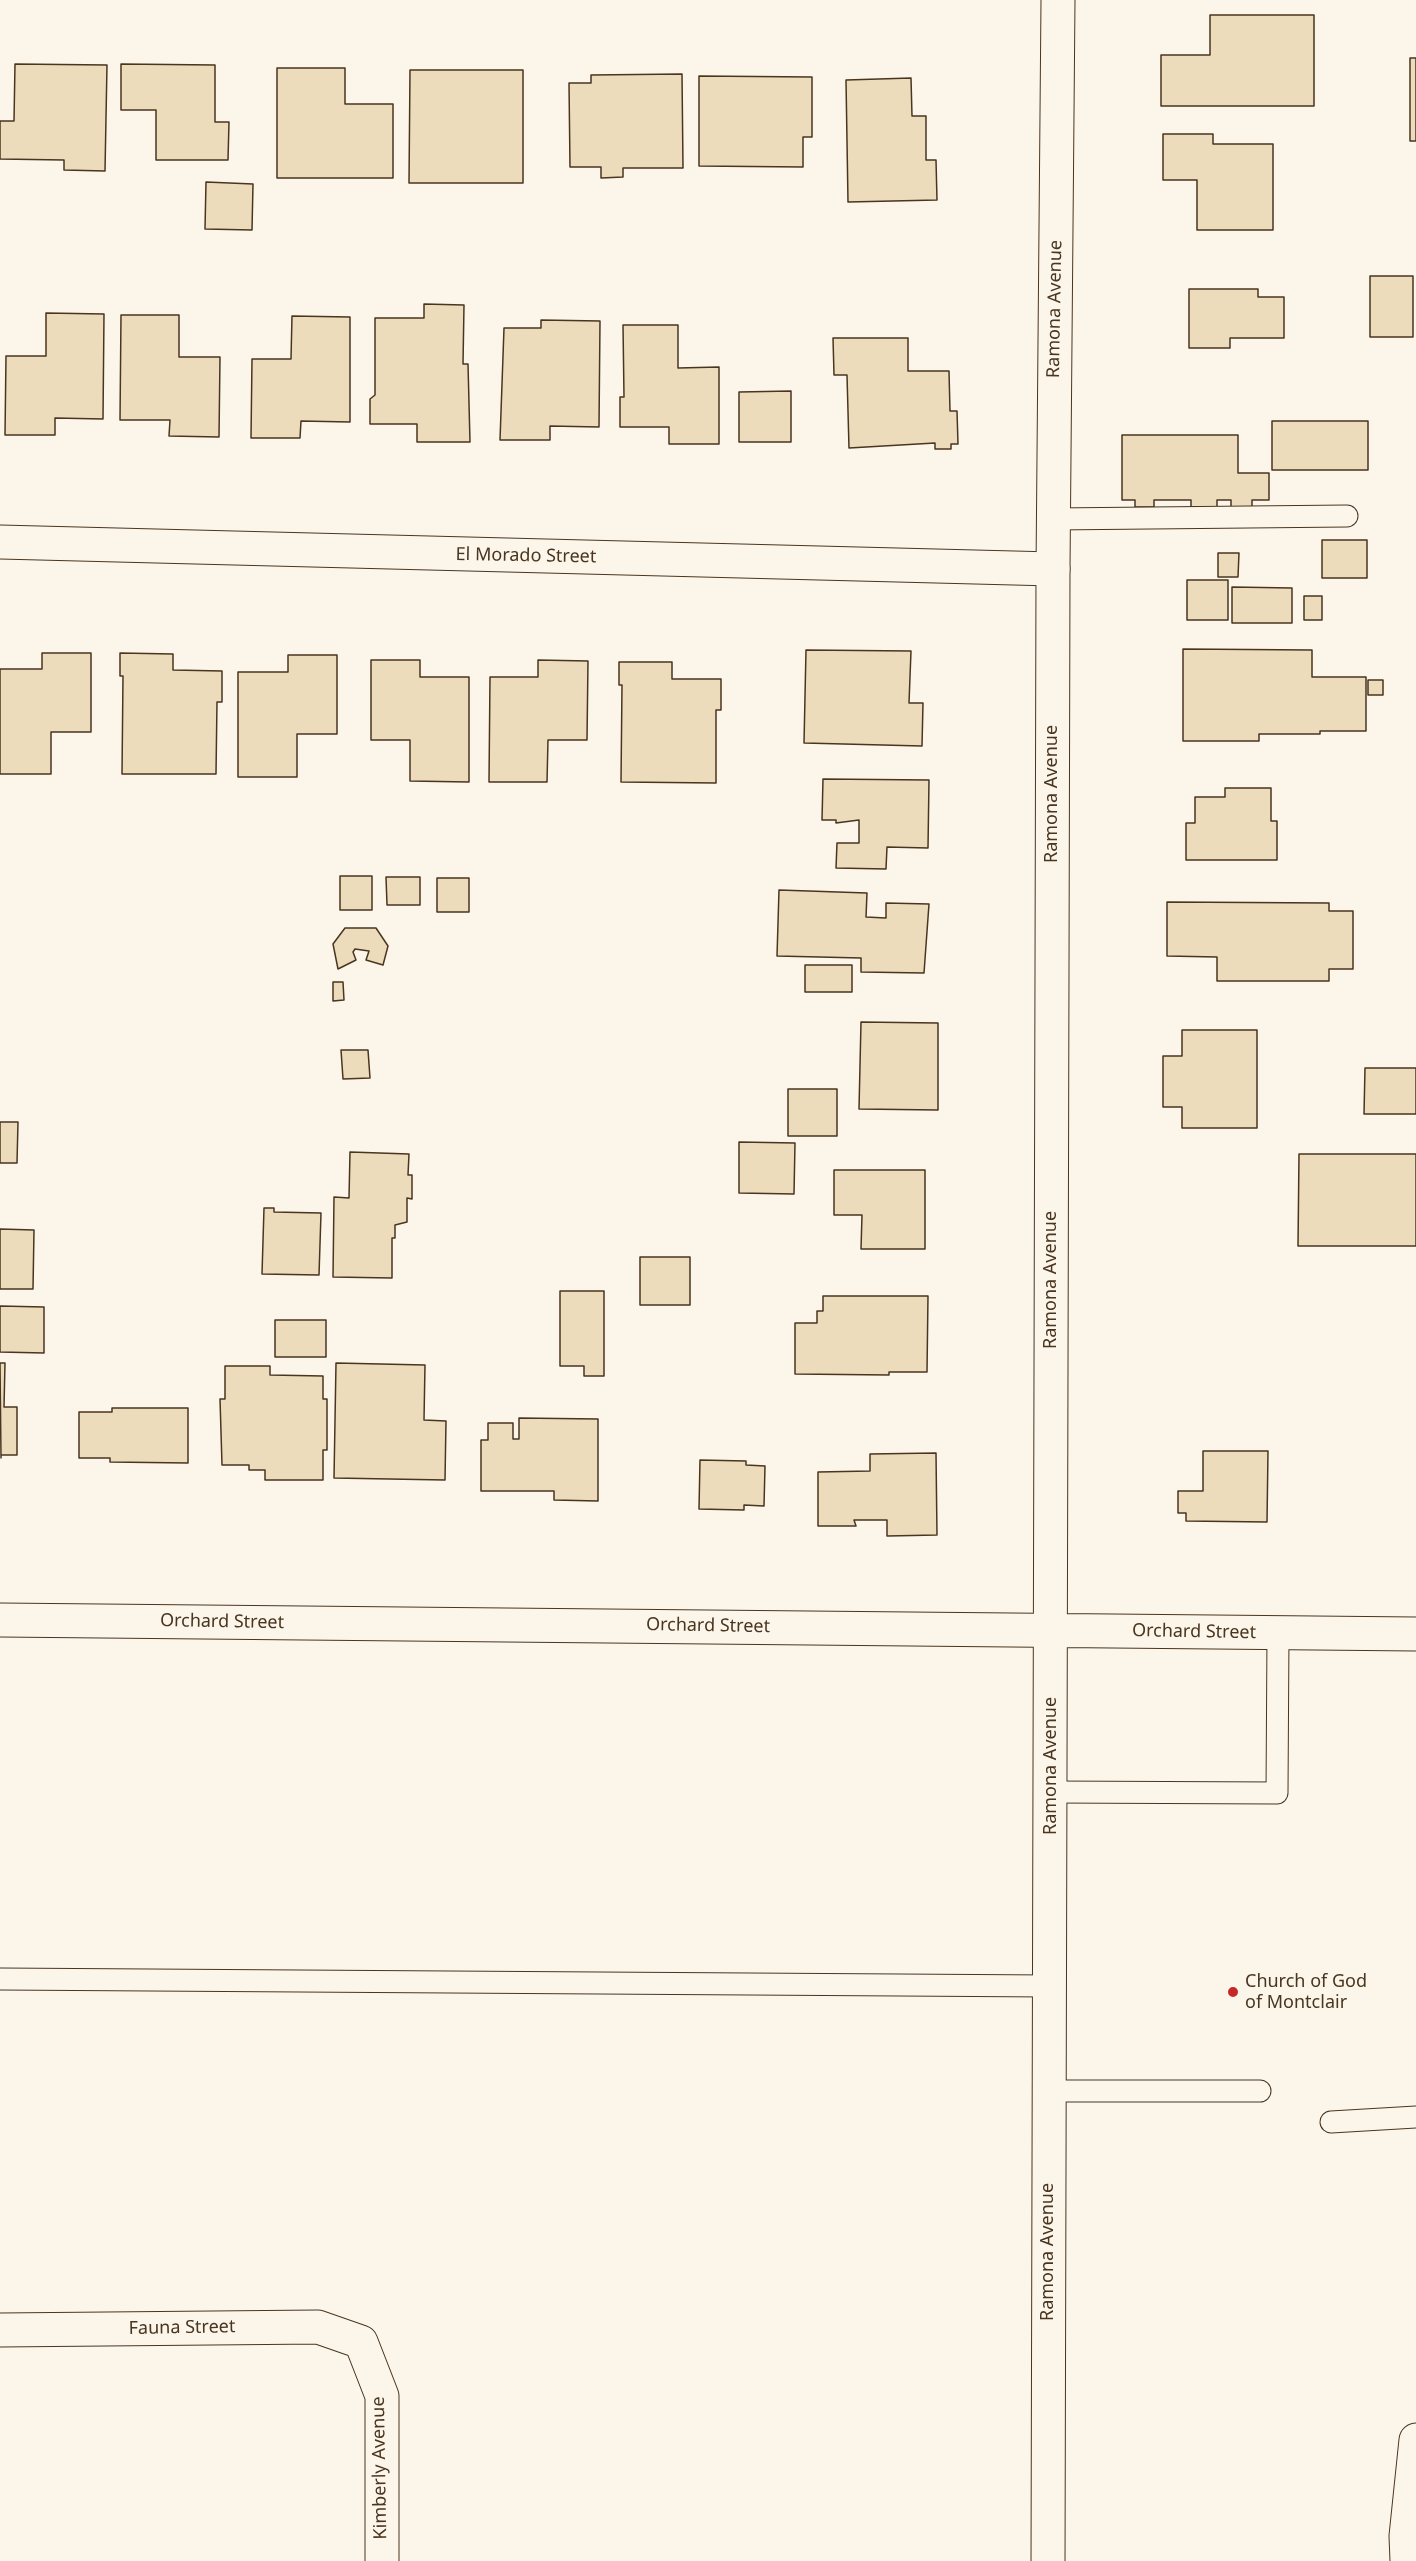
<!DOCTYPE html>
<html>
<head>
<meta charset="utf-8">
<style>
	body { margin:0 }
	canvas { display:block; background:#fbf6e9 }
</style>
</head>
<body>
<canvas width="1416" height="2561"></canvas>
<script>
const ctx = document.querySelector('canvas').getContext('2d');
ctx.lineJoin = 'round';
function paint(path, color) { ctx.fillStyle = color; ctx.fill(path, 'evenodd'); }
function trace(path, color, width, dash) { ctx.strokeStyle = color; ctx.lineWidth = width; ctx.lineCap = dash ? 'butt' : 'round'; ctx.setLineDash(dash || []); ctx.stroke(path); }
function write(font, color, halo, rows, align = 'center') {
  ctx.font = font + ' "Noto Sans",sans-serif'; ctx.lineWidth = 4.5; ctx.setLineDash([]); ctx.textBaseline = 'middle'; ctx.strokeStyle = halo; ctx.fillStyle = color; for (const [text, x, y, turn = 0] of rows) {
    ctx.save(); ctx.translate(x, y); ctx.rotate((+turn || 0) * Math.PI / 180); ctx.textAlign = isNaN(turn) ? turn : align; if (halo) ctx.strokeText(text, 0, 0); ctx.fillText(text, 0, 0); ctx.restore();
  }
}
const building = new Path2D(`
	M1210,15H1314V106H1161V55H1210Z
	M1410,58H1416V141H1410Z
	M15,64L107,65L105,171L64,170V160L0,159V121H14Z
	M121,64L215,65V122H229L228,160H156V110H121Z
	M277,68H345V104H393V178H277Z
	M410,70H523V183H409Z
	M682,74L683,168H623V177L601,178V167H570L569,83H591V75Z
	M699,76L812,77V137H803V167L699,166Z
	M911,78L912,116H926V160H936L937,200L848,202L846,80Z
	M1163,134H1213V144H1273V230H1197V180H1163Z
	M206,182L253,184L252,230L205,229Z
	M1370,276H1413V337H1370Z
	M1189,289H1258V297H1284V338H1230V348H1189Z
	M424,304L464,305L463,364H468L470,442H417V424H370V399L375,395V318H424Z
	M46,313L104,314L103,419L55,418V435H5L6,356H46Z
	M121,315H179V357H220L219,437L169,436L170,420H120Z
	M292,316L350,317V422L301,421L300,438H251L252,359H291Z
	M541,320L600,321L599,427L550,426V440H500L504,328H541Z
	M623,325H678V368L719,367V444H669V427H620V397H624Z
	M833,338H908V371H949L950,411H957L958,444H951V449H935V443L849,448L847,375H834Z
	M791,391V442H739V392Z
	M1272,421H1368V470H1272Z
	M1122,435H1238V473H1269V500H1252V507H1231V500H1217V507H1191V500H1154V507H1135V500H1122Z
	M1322,540H1367V578H1322Z
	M1218,553H1239L1238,577H1218Z
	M1187,580H1228V620H1187Z
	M1232,587L1292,588V623H1232Z
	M1304,596H1322V620H1304Z
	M1183,649L1312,650V677H1366V731H1320V734H1259V741H1183Z
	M806,650L911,651L909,703H923L922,746L804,743Z
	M42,653H91V732H51V774H0V669H42Z
	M120,653L173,654V670L222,671V702H217L216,774H122L123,676H120Z
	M288,655H337V734H297V777H238V672H288Z
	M371,660H420V677H469V782L410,781V740H371Z
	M538,660L588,661L587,740H548L547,782H489L490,677H538Z
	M619,662H672V679H721V710H716V783L621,782L622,685H619Z
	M1368,680H1383V695H1368Z
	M823,779L929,780L928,848L887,847L886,869L836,868L837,843H859V820L836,823V820H822Z
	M1225,788H1271V821H1277V860H1186V823H1195V797H1225Z
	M340,876H372V910H340Z
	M386,877H420V905H387Z
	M437,878H469V912H437Z
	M779,890L867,893L866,917L886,918V903L929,904L924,973L861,972V958L777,956Z
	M1167,902L1329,903V911H1353V969H1329V981H1217V957L1167,956Z
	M345,928H376L388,946L383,965L366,960L369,951L355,949L353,952L356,960L338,969L333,944Z
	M805,965H852V992H805Z
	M333,982H343L344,1000L333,1001Z
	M861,1022L938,1023V1110L859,1109Z
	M1182,1030H1257V1128H1182V1107H1163V1056H1182Z
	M341,1050H368L370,1078L343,1079Z
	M1365,1068H1416V1114H1364Z
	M788,1089H837V1136H788Z
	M0,1122H18L17,1163H0Z
	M739,1142L795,1143L794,1194L739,1193Z
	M350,1152L409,1154L408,1175H412V1199L407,1198V1222L395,1225V1238H392V1278L333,1277L334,1197L349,1198Z
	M1299,1154H1416V1246H1298Z
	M834,1170H925V1249H861L862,1215H834Z
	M264,1208H274V1212L321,1213L319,1275L262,1274Z
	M0,1229L34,1230L33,1289H0Z
	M640,1257H690V1305H640Z
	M560,1291H604V1376H584V1366H560Z
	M823,1296H928L927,1372H889V1375L795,1374V1323H817V1311H823Z
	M0,1306L44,1307V1353L0,1352Z
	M275,1320H326V1357H275Z
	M0,1363H5L4,1407H17V1455H1V1458Z
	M336,1363L425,1365L424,1420L446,1421L445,1480L334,1478Z
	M225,1366H270V1375L323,1376V1399H327V1450H323V1480H265V1470H249V1465H222L220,1399H225Z
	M112,1408H188V1463L110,1462V1458H79V1412H112Z
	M519,1418L598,1419V1501L554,1500V1491H481V1440H488V1423H513V1439H519Z
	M1203,1451H1268L1267,1522L1186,1521V1513H1178V1491H1203Z
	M936,1453L937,1535L887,1536V1520H854L856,1526H818V1472L870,1471V1454Z
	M700,1460L746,1461V1465L765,1466L764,1506L744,1505V1510L699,1509Z`);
const service = new Path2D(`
	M1053,519L1347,516
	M1051,1792L1277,1793L1278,1633
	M0,1979L1049,1986
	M1049,2091H1260
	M1331,2122L1416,2117`);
const minor = new Path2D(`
	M0,542L1053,569
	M0,2330L318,2327L361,2342L382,2396V2561
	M1407,2561L1406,2536L1416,2440`);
const tertiary = new Path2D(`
	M0,1620L1416,1634
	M1048,2561L1053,569L1058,0`);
const markers = [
	[1233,1992,6,"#c62828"]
];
const streetNames = [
	["Ramona Avenue",1055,309,-89],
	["El Morado Street",526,556,1],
	["Ramona Avenue",1052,794,-90],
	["Ramona Avenue",1051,1280,-90],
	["Orchard Street",222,1622,1],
	["Orchard Street",708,1626,1],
	["Orchard Street",1194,1632,1],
	["Ramona Avenue",1051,1766,-90],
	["Ramona Avenue",1048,2252,-90],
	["Fauna Street",182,2328,-1],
	["Kimberly Avenue",380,2468,-91]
];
const poiNames = [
	["Church of God",1245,1982],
	["of Montclair",1245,2003]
];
paint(building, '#ecdcbc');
trace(building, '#4a3520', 1.5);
trace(service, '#4a3520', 23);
trace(minor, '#4a3520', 35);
trace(tertiary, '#4a3520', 35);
trace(service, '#fbf6e9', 21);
trace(minor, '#fbf6e9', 33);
trace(tertiary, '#fbf6e9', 33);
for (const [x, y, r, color] of markers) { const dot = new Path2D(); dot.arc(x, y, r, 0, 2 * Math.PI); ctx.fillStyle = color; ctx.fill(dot); trace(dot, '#fbf6e9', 2); }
write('18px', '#4a3520', '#fbf6e9', streetNames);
write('18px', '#4a3520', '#fbf6e9', poiNames, 'left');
</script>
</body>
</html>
